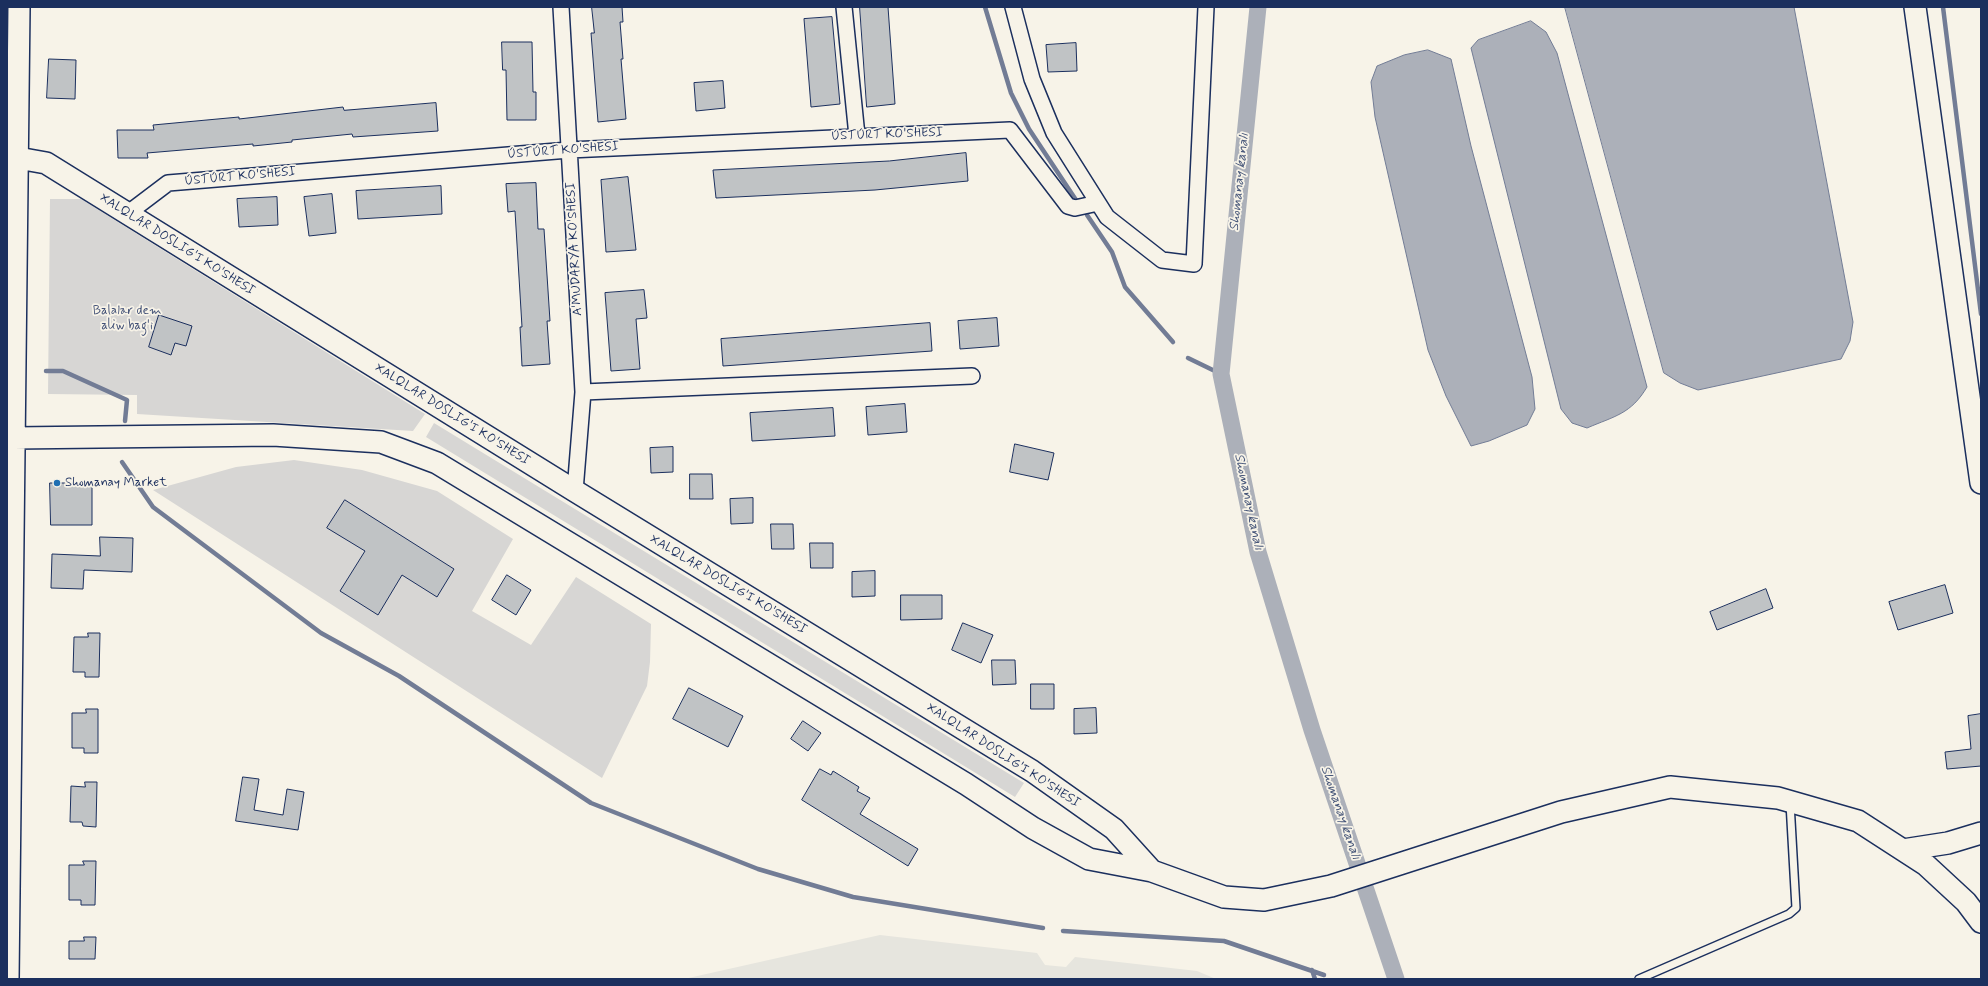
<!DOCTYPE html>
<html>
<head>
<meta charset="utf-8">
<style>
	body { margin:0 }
	#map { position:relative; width:1988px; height:986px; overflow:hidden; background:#f7f3e8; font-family:Mynerve,sans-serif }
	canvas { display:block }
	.frame { position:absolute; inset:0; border:8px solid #1b2f5e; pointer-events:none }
</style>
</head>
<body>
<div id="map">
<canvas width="1988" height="986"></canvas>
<div class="frame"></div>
</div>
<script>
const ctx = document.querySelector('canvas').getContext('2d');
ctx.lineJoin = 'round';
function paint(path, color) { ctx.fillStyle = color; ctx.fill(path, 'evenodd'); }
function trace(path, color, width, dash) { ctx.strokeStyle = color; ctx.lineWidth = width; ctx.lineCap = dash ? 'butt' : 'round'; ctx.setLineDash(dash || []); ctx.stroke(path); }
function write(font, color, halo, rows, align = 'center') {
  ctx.font = font + ' Mynerve,sans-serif'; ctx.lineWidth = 3.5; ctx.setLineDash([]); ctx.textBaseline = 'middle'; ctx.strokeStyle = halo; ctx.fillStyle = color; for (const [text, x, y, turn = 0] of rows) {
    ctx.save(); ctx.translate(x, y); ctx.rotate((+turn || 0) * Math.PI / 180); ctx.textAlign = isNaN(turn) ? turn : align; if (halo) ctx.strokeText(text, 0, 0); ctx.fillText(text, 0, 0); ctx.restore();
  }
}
const built = new Path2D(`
	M880,935L1037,953L1045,965L1066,967L1075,957L1197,971L1216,979H684Z`);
const green = new Path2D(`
	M50,199H81L425,414L413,431L137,414V395L48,394Z
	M434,423L1024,783L1015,797L426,437Z
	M294,460L362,470L437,491L513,539L472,611L531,645L576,577L651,624L650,662L647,686L602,778L153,490L236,467Z`);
const water = new Path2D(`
	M1565,7H1794L1853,322L1850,341L1841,359L1698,390L1680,383L1664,373Z
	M1531,21L1546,32L1557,53L1647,387C1631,414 1615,416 1587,428L1572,423L1561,409L1471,48L1478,40Z
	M1428,50L1451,59L1471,146L1532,377L1535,409L1527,425L1489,441L1471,446L1446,396L1428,350L1375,117L1371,82L1377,66L1404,55Z`);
const stream = new Path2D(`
	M985,7L1011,93L1029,129L1076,200
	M1943,7L1981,314
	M1087,215L1112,252L1125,287L1173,342
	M1188,358L1221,374
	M46,371H63L127,400L125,421
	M122,462L153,507L321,633L399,676L591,803L758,869L853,897L1043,928
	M1063,931L1224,941L1324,975
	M1312,970L1315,979`);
const canal = new Path2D(`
	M1258,7L1221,374L1258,552L1312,730L1396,979`);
const building = new Path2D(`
	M592,7H622L623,22H620L623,59H621L626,119L598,122L591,33H594Z
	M860,7H888L895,104L867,107Z
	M832,17L840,104L811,107L804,19Z
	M502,42H532L533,92H536V120H507L506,70H503Z
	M1076,43L1077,71L1048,72L1046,45Z
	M49,59L76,60L75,99L47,98Z
	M723,81L725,108L696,111L694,83Z
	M436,103L438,131L353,137L352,134L292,140V142L253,146V144L147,153L148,158H118L117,130H154L153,125L239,117V119L343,107L344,110Z
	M966,153L968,181L875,190L716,198L713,170L889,161Z
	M628,177L636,250L606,252L601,180Z
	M536,183L538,229H544L550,321H547L550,364L522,366L520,327H522L515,211L508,212L506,184Z
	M441,186L442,214L358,219L356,191Z
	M332,194L336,233L309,236L304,197Z
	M277,197L278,225L239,227L237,199Z
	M644,290L647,318L636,319L640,369L611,371L605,293Z
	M159,315L192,326L186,346L175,343L171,355L149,347Z
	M997,318L999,346L960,349L958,321Z
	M930,323L932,351L723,366L721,339Z
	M905,404L907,432L868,435L866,407Z
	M833,408L835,436L752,441L750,413Z
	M1015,444L1054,453L1048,480L1010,472Z
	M673,447V472L651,473L650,448Z
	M690,474H712L713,499H690Z
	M50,483H92V525H51Z
	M753,498V523L731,524L730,499Z
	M345,500L454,569L437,597L402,575L378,615L340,591L365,551L327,528Z
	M771,524H793L794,549H772Z
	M100,537L133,538L132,572L84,570L83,589L51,588L52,554L100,556Z
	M810,543H833V568H811Z
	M875,571V596L852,597V572Z
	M507,575L531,590L516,615L492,600Z
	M1945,585L1953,613L1898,630L1889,602Z
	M1766,589L1773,608L1717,630L1710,612Z
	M901,595H942V619L901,620Z
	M963,623L993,635L981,663L952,650Z
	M88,633H100L99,677H85V672H73L74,637H88Z
	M992,660H1015L1016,684L993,685Z
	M1031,684H1054V709H1031Z
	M689,688L743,716L728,747L673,719Z
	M1096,708L1097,733L1074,734V709Z
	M86,709H98V753H84V748H72V713H86Z
	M1981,714V766L1947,769L1945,752L1971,749L1968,716Z
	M803,721L821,733L808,751L791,739Z
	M820,769L831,775L833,771L859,787L857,791L870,798L860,814L918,849L908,866L802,800Z
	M243,777L259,779L254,810L283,815L287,789L304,792L298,830L236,821Z
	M85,782H97L96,827L83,826L82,822H70L71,786L85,787Z
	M83,861H96L95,905H81V900H69V865H84Z
	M84,937H96L95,959H69V941H84Z`);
const lane = new Path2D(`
	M1639,979L1789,914L1796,908L1790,803`);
const street = new Path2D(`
	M561,7L583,392L575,491
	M844,7L857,136
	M1013,7L1032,79L1054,133L1107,217L1162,260L1194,264L1206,7
	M127,214L168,183L569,150L1010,130L1068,206L1075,208L1098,203
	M583,392L972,376`);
const secondary = new Path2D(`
	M1915,7L1981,483
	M18,158L46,163L575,491L1032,771L1114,829L1152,871
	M14,438L273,435L381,442L437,463L966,784L1033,828L1089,859L1152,871L1224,897L1264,900L1331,886L1561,812L1670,787L1778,798L1858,821L1926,865L1966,902L1981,922
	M1903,850L1948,843L1981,833
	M8,979L19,7`);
const markers = [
	[57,483,4,"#1f6fb2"]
];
const streetNames = [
	["ÚSTÚRT KO'SHESI",887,135,-2],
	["ÚSTÚRT KO'SHESI",563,151,-4],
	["ÚSTÚRT KO'SHESI",240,177,-5],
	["XALQLAR DOSLIG'I KO'SHESI",177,245,32],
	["A'MUDARYA KO'SHESI",575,249,-93],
	["XALQLAR DOSLIG'I KO'SHESI",452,415,32],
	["XALQLAR DOSLIG'I KO'SHESI",728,585,31],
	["XALQLAR DOSLIG'I KO'SHESI",1003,756,33]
];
const parkNames = [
	["Balalar dem",127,311],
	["aliw bag'i",127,326]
];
const poiNames = [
	["Shomanay Market",65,483]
];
const waterNames = [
	["Shomanay kanalı",1240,182,-84],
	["Shomanay kanalı",1248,502,78],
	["Shomanay kanalı",1340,813,71]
];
paint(built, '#e6e5de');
paint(green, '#d7d6d4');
paint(water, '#acb0b9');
trace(water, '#727c95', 1);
trace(stream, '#727c95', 4.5);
trace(canal, '#acb0b9', 17);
paint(building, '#c0c3c5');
trace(building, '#1b2f5e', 1);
trace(lane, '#1b2f5e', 10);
trace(street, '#1b2f5e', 18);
trace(secondary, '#1b2f5e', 24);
trace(lane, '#f7f3e8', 7);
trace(street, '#f7f3e8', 15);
trace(secondary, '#f7f3e8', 21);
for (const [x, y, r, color] of markers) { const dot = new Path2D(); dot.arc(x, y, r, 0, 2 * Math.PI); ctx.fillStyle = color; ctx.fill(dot); trace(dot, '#f7f3e8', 1.5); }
write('13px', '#1b2f5e', '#f7f3e8', streetNames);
write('13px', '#415076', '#f7f3e8', parkNames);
write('13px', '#1b2f5e', '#f7f3e8', poiNames, 'left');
write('italic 14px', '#465679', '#f7f3e8', waterNames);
</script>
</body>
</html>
